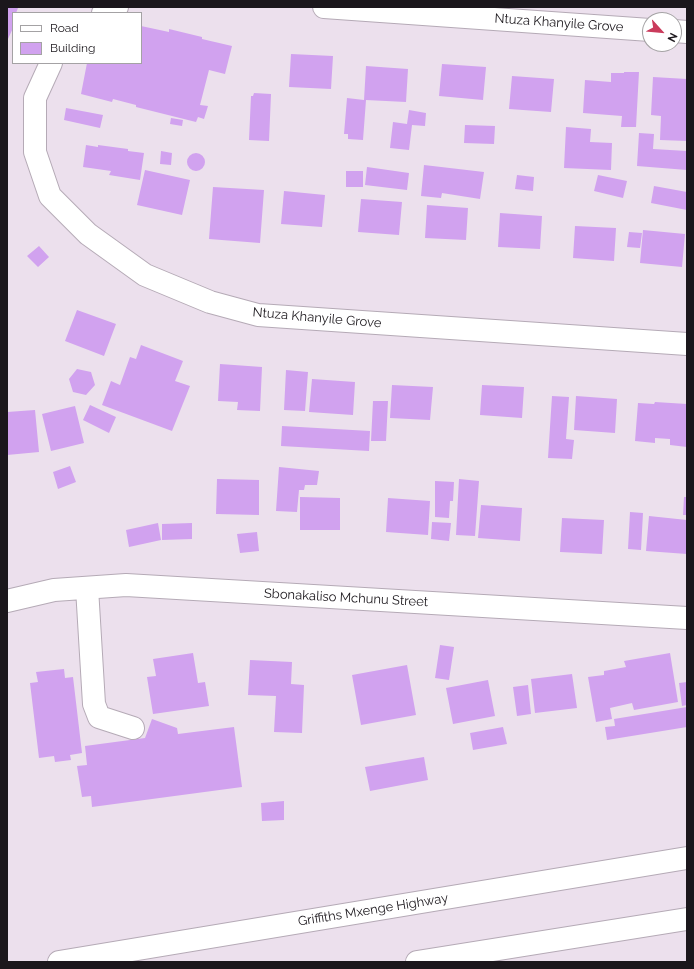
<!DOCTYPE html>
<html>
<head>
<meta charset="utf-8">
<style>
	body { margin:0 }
	#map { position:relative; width:694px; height:969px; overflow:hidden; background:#ece0ed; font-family:Raleway,sans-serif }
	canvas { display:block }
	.frame { position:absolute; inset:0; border:8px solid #1b171c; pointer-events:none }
	.legend { position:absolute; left:12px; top:12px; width:130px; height:52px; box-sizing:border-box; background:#fff; border:1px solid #a4a2a4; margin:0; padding:5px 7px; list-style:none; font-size:12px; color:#1b171c }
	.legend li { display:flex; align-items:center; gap:8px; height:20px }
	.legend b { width:20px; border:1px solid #a4a2a4 }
	.north { position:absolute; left:642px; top:12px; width:40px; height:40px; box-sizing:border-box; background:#fff; border:1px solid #a4a2a4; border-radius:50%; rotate:117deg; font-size:11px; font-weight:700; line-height:16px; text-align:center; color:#1b171c }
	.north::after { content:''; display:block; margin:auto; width:14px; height:18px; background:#ca3b5c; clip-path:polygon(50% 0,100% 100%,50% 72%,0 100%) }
</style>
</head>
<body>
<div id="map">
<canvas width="694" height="969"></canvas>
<div class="frame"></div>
<ul class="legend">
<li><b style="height:5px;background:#fff"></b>Road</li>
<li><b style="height:11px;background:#d1a2ef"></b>Building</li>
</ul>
<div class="north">N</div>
</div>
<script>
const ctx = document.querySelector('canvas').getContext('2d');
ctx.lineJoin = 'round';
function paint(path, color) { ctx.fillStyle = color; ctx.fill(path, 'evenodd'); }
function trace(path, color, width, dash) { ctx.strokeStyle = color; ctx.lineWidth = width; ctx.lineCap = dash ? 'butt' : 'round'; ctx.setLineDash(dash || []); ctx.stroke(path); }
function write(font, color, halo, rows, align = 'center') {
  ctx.font = font + ' Raleway,sans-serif'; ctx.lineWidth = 3; ctx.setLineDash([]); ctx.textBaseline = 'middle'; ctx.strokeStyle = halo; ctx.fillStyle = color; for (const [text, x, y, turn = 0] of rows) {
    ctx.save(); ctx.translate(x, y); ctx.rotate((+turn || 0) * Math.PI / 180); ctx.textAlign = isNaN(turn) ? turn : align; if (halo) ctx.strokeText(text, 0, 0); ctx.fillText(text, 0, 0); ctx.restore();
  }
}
const building = new Path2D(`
	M7,7L18,8L16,13H13V28L8,39L7,38Z
	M141,26L169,32V29L202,37V39L232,46L225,74L209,70L200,105L208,106L204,119L198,117L196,122L136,107V105L113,99L112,102L81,94L87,63H141Z
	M291,54L333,56L331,89L289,87Z
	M442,64L486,67L483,100L439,96Z
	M366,66L408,69L406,102L366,100L363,140L348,139V134H344L347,98L364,100Z
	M624,72H639L636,127H621L622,116L583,113L585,80L611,82V73H624Z
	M512,76L554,79L551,112L509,109Z
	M653,77L687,79V141L660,140L661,116L651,115Z
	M254,93L271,94L269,141L249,140L251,96H253Z
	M66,108L103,115L100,128L64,120Z
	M409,110L426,113L425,126L412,125L409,150L390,148L393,122L407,124Z
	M171,118L183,120L182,126L170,124Z
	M465,125L495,126L494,144L464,143Z
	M566,127L591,129L590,142L612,143L611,170L564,168Z
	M639,133L654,134L653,149L687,151V170L637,166Z
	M86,145L98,147V145L128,149V151L144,153L140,180L109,175L111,171L83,167Z
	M161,151L172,153L171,165L160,164Z
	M187 162a9 9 0 1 1 18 0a9 9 0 1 1-18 0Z
	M424,165L484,172L480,199L442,193L441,198L421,196Z
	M367,167L409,173L407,190L365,185Z
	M145,170L190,180L182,215L137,205Z
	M346,171H363V187H346Z
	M517,175L534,177L533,191L515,189Z
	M598,175L627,181L623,198L594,191Z
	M654,186L687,192V210L651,203Z
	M213,187L264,190L260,243L209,239Z
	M284,191L325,195L322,227L281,224Z
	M361,199L402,202L399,235L358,232Z
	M427,205L468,208L466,240L425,238Z
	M500,213L542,216L540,249L498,247Z
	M575,226L616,228L614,261L573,258Z
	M643,230L685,234L682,267L640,263Z
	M629,232L642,233L640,248L627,247Z
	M39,246L49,257L38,267L27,256Z
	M77,310L116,324L104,356L65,341Z
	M141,345L183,361L175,381L190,386L172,431L102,405L111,381L120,385L130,357L136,359Z
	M220,364L262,367L260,411L237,410L238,402L218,401Z
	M77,369L91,372L95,385L86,395L73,392L69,379Z
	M286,370L308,372L305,411L284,410Z
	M312,379L355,382L353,415L309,412Z
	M392,385L433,387L430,420L390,418Z
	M482,385L524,387L522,418L480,415Z
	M552,396L569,397L566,439L574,440L572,459L548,458Z
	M576,396L617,399L615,433L574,430Z
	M373,401H388L386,441H371Z
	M655,402L687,404V447L670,445V439L655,438V443L635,441L638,403L654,404Z
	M90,405L116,417L109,433L83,420Z
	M75,406L84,443L51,451L42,414Z
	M35,410L39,452L7,455V412Z
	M282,426L370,431L369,451L281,446Z
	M70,466L76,482L58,489L53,472Z
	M279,467L319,471L317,485H305L304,490H299L297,512L276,511Z
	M217,479L259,480V515L216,514Z
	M459,479L479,481L475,536L456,535Z
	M435,481L454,482L453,501H450L449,518L435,517Z
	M300,497L340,498V530H300Z
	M684,497H687V515H683Z
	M388,498L430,501L428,535L386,532Z
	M481,505L522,508L520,541L478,538Z
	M630,512L643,513L641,550L628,549Z
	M649,516L687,520V554L646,551Z
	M562,518L604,520L602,554L560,552Z
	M432,522L451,523L449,541L431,539Z
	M158,523L161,540L129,547L126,530Z
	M192,523V539L162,540V524Z
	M257,532L259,551L240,553L237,534Z
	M440,645L454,647L449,680L435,678Z
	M193,653L198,683L205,682L209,706L153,714L147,677L156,676L153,659Z
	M670,653L678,702L634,710L632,703L610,708L612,719L596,722L588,677L604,675V671L626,667L624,661Z
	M250,660L292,662L291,684L304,685L302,733L274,732L276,696L248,695Z
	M407,665L416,715L361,725L352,675Z
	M64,669L65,678L73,677L82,753L70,755L71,760L55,762L54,756L39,758L30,683L38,682L36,672Z
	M572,674L577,708L535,713L531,679Z
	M488,680L495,716L453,724L446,688Z
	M687,682V705L682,706L679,683Z
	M528,685L531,714L517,716L513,687Z
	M687,707V727L607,740L605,727L615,726L614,719Z
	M152,719L177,728L178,734L234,727L242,787L92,807L91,796L82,797L77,766L87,765L85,746L145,738Z
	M503,727L507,744L473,750L470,733Z
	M424,757L428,780L370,791L365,767Z
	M284,801V820L262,821L261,803Z`);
const minor = new Path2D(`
	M324,7L650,30
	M103,13L117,7
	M674,31L687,32
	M51,63L35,98V152L50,196L88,234L145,275L210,302L258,315L687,344
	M87,588L94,704L99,717L133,728
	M7,601L54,590L126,585L687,618
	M59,962L687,858
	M417,962L687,919`);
const streetNames = [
	["Ntuza Khanyile Grove",559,23,4],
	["Ntuza Khanyile Grove",317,318,5],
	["Sbonakaliso Mchunu Street",346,598,3],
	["Griffiths Mxenge Highway",373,910,-9]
];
paint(building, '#d1a2ef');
trace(minor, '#b5aab6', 24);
trace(minor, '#fff', 22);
write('13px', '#1b171c', '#fff', streetNames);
</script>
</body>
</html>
